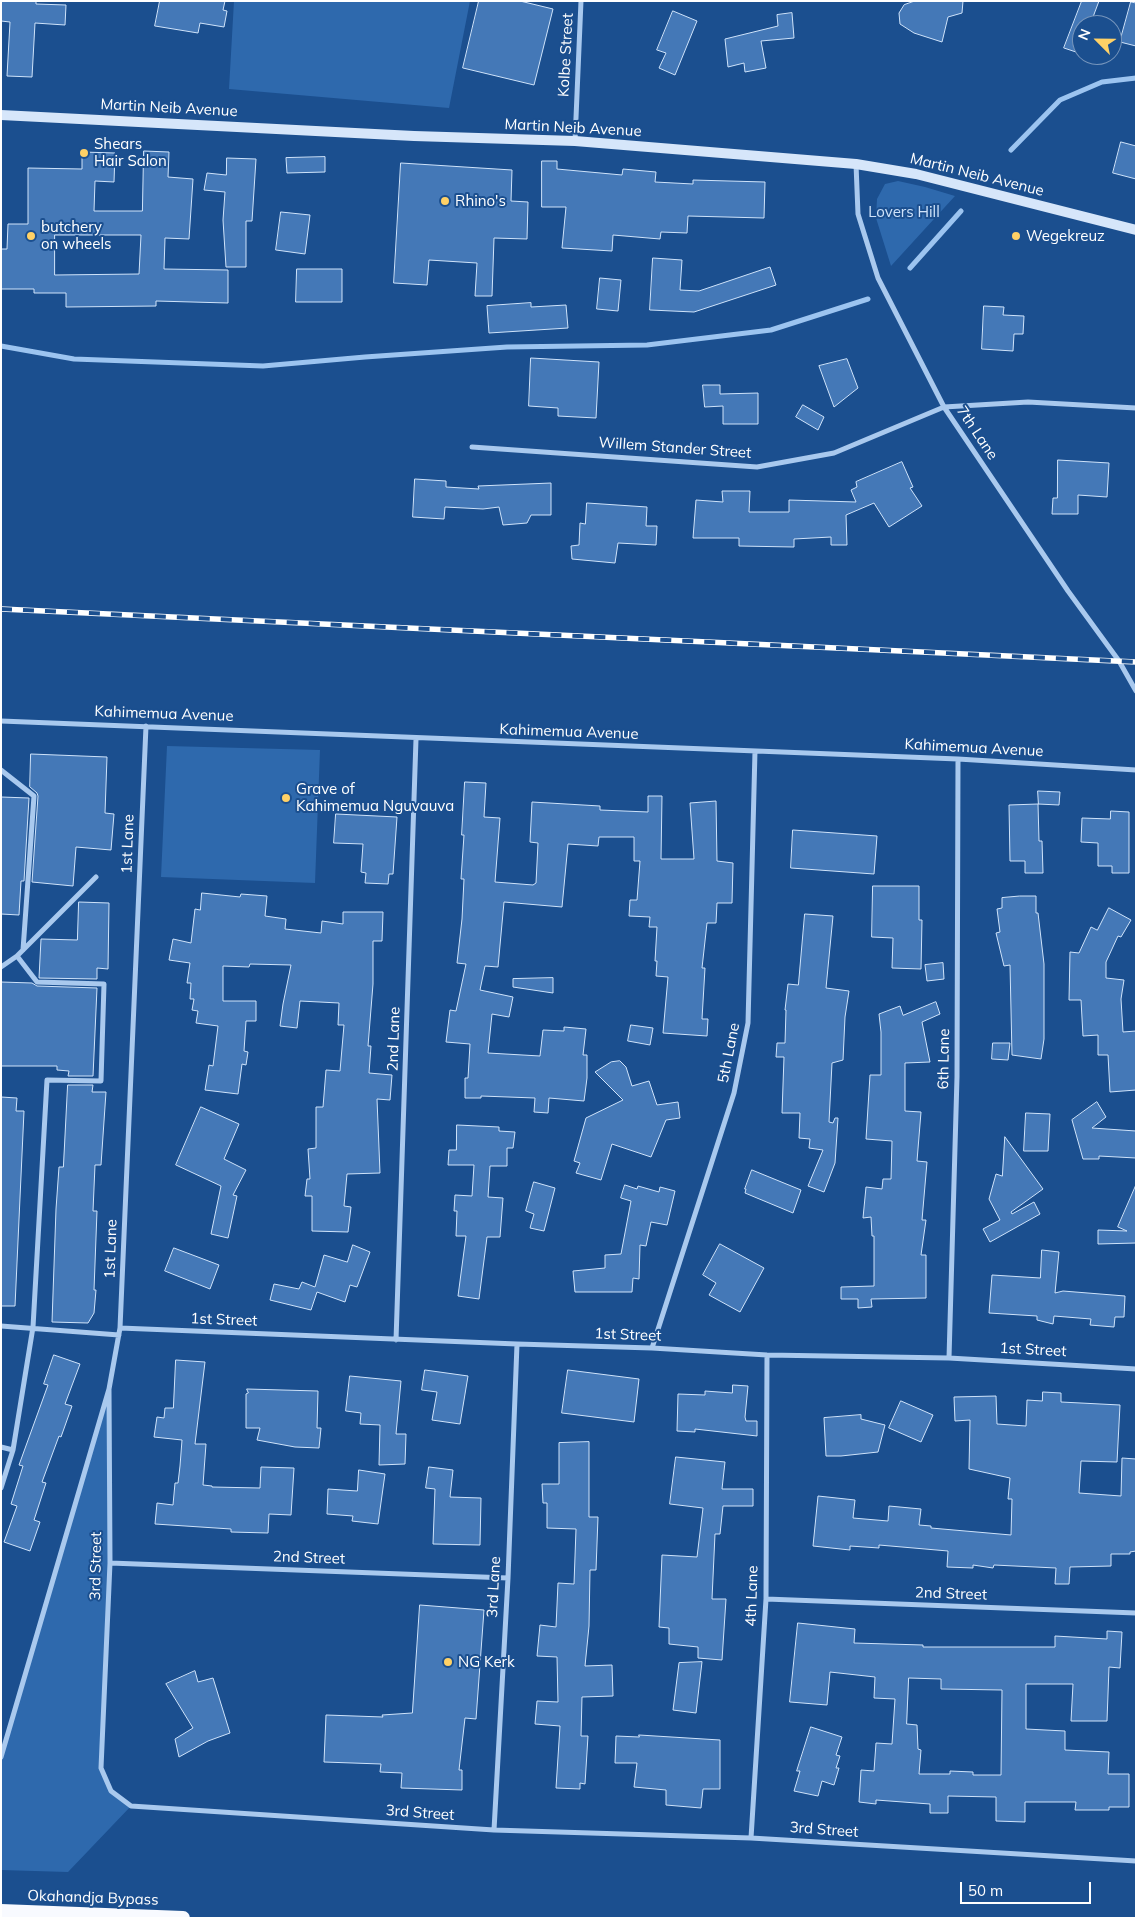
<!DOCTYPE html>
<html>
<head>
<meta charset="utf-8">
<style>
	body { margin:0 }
	#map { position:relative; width:1137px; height:1919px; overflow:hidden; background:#1b4f8f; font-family:Mulish,sans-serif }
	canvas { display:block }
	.frame { position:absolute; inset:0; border:2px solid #fff; pointer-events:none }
	.north { position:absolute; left:1072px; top:15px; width:50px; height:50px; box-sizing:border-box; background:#1b4f8f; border:1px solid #7695bc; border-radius:50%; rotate:293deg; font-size:14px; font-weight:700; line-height:20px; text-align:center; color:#fff }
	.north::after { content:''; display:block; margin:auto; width:18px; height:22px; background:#ffd166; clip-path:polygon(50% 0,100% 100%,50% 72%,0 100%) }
	.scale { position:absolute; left:960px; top:1882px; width:131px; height:22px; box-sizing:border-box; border:2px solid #fff; border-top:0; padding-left:6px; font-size:15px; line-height:18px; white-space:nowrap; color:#fff; -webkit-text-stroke:4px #1b4f8f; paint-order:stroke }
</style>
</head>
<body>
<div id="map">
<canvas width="1137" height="1919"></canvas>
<div class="frame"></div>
<div class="north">N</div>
<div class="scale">50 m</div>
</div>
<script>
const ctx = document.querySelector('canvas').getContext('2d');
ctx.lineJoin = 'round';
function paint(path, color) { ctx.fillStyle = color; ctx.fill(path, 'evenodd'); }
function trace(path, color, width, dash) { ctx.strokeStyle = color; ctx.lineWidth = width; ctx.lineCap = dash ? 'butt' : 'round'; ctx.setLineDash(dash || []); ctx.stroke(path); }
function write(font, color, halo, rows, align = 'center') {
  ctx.font = font + ' Mulish,sans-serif'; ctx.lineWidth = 4; ctx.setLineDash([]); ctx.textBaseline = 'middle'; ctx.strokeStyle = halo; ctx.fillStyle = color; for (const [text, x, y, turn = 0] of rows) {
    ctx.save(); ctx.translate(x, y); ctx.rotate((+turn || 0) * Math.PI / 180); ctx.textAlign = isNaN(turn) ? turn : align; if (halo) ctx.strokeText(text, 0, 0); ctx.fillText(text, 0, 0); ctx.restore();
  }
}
const green = new Path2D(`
	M234,1H470L449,108L229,89Z
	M898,181L925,187L955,196L891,266L876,218L877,199L885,184Z
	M167,746L320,750L315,883L161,877Z
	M109,1389L110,1563L101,1768L111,1791L131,1806L68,1872L1,1870V1757Z`);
const stream = new Path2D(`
	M1011,150L1060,100L1102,82L1136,78
	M910,268L961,211
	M1,346L74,359L263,366L365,357L507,347L647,345L771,330L868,299`);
const building = new Path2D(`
	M1,1H36V4L66,5L65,25L35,23L32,77L7,76L10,22L1,21Z
	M160,1H225L223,10L227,11L224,27L200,23L198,33L155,26Z
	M479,1H520L553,9L534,85L463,68Z
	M915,1H963L962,13L948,17L942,42L914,33L900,24L899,13L904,5Z
	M1082,1H1099L1090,25H1082V54L1064,48Z
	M1131,2L1136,3V46L1120,42Z
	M673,11L697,21L675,75L659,68L666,53L657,50Z
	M792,13L794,38L761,41L766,68L745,72L744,63L728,67L725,39L778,26L777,15Z
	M1121,142L1136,146V179L1113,173Z
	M144,151L169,152L168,177L193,179L189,239L165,238L164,269L228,270V303L156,301V306L66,307V293H34V289H1V249H7L8,224H28V168L82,169V152L115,153L114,182L95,181L94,211H142ZM55,235H141L139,274L55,275Z
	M325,157V172L287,173L286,158Z
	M227,158L256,159L252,221H246V267H226L223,220L225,192L204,190L207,173L226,175Z
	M542,161H557V169L622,175L623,169L656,172L655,182L693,184V180L765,182L764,218L688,216L687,233L661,232L660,239L613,235L612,251L562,248L566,207H542Z
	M401,163L512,170L511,201L528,202L527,239L494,238L492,296H475L477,263L429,260L427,285L394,283Z
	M281,212L310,215L305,254L276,250Z
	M653,258L682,260L680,290L699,291L770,267L776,285L694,312L650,310Z
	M297,269H342V302H296Z
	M600,278L621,280L618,311L597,309Z
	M531,303V307L566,305L568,328L489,333L487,306Z
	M984,306L1004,307L1003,315L1024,316L1023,334H1014L1013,351L982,349Z
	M531,358L599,362L596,418L558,416V408L529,406Z
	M847,359L858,388L834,407L819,366Z
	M703,385H720V394L758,393V424H723V406L705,407Z
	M803,405L824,417L818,430L796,417Z
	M1058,460L1109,463L1107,497L1078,495V514H1052L1053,498H1057Z
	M902,462L913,487L910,488L922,506L889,527L874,503L846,515L847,545H831V537L794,539V547L739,546V538H693L696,500L723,502L722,491H750L749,512H789V500L856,502L851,490L857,487L856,482Z
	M415,479L446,481V487L479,489L478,486L551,483V515H531L527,523L503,525L499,507L483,509L445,507L444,519L413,517Z
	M587,503L647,507L646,526H657L656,545L618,543L615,563L572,559L571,546L579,545L580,523L585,524Z
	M31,754L107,757L105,813L114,814L111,850L76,847L73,886L32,882L38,796L37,793L30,787Z
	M465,782L486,783L484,817L500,818L495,882L533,885L536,883L538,843L530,842L532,802L600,806V810L648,812V796H662L661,859H694L690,803L716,801L717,861L733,863L732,903H717L716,923H707L702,968H705L702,1019H708L707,1036L663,1033L668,977L656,976L657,961H655L657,927H649L650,917L629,916L630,900H637L640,861H634V837H599L598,846L568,844L562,907L504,902L498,967L485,966L480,990L513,997L509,1017L492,1014L488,1053L540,1056L543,1030L564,1031V1027L586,1029L583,1055H587V1078L584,1101L549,1098L548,1113L534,1112L535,1098L481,1096V1098H465V1078H468L470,1044L446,1042L450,1010L456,1011L466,964L457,963L462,919L464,879H461L464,835H462Z
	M1038,791L1060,792L1059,805L1038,804L1039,841H1042L1043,873H1025V861H1010L1009,805L1038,804Z
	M1,797L29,798L24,881H21L19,915L1,914Z
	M1111,811L1129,812V873H1112V866H1098V843L1081,842L1082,818L1110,819Z
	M336,814L397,817L393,874H389L388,884L365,883L366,873L361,872L363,844L334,843Z
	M793,830L877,836L874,874L791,868Z
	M873,886H919V920H922L921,969L892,968L893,938L872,937Z
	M202,893L240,897L241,894L267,896L265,916L286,919L285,929L321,933L322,921L343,924V912H383L382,941H373V984L368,1046H371L369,1073L392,1075L390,1100L377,1099L380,1173L347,1174L344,1206L351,1207L348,1232L312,1231V1196H305L307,1179H310L308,1149L316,1148V1107H323L326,1070L340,1071L344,1025H338L339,1003L300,1001L297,1028L280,1026L283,1004L291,965L250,964L249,967L223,966V1001H256V1021H246L244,1051L248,1052L246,1065L242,1064L238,1094L205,1090L209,1065L213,1066L218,1026L196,1023L198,1011L192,1010L194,999H190L191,983H187L190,963L169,960L173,939L191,943L195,909L200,910Z
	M1020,896H1036V913H1038L1044,964V1039L1041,1059L1012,1055L1010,965L1004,966L996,933L1000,932L997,909L1002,908V898Z
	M79,902L109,903L108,969L97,968V979L39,978L41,939L77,940Z
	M1109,908L1131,920L1121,937L1118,936L1106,962V978L1124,980L1121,999L1123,1032L1136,1031V1090L1110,1092L1108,1055H1098V1035L1083,1036L1081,1000H1069L1070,952L1079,953L1091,927L1097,930Z
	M805,914L833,916L826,988L849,991L845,1017L843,1060L832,1063L829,1122L833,1123L835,1118H838L835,1163L824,1192L808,1186L823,1150L809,1148L810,1139L799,1138L800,1113H782L784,1057H776L777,1043H785L786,1010H785L788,984L798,985Z
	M943,963L944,979L927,981L925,965Z
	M553,978V993L513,987V979Z
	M1,982L32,983L37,986L97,988L93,1076H68L69,1071L57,1070V1066H1Z
	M936,1002L940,1014L922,1022L930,1062L905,1063V1111L921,1112L917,1161L927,1162L922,1220H926L921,1255H926V1298L871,1299L872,1307L858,1308V1299H841V1287L874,1286V1236H872L871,1217L863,1218L866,1187L882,1189L883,1179H891L892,1141L866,1139L870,1075H881V1032L879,1014L900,1006L903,1015Z
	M631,1025L653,1028L650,1045L628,1041Z
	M993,1043H1010L1008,1060L992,1059Z
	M620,1061L626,1067L632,1086L649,1081L657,1105L678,1102L680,1118L666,1120L651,1157L612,1144L601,1180L576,1173L580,1163L574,1161L586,1118L623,1100L595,1072L611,1062Z
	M68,1085H93L92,1092H106L101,1165H95L93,1211H97L94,1290H96L94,1313L88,1323L52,1322L56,1209L59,1167H63Z
	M1,1097L17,1098L16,1111H24L15,1306H1Z
	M1097,1102L1106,1117L1092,1128L1136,1131V1158L1099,1156V1159H1083L1072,1120Z
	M201,1107L239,1124L224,1159L246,1170L233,1195L237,1196L228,1238L211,1234L221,1186L176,1165Z
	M1026,1113L1050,1114L1048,1151H1024Z
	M457,1125L499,1127V1131L515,1132L513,1148H507V1166H490L488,1197L503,1198L500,1237H487L479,1299L458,1296L466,1236H456L457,1211H454L455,1195L472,1196L474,1165H448L449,1150H456Z
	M1005,1137L1043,1189L1011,1212L1012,1214L1034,1202L1040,1214L990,1242L983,1229L1000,1220L989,1199L996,1174L1002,1176Z
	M752,1170L801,1190L793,1213L745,1193L746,1189H745Z
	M534,1182L555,1188L544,1231L530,1228L534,1214L526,1211Z
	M625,1185L637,1189L638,1186L659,1192L660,1187L675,1191L667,1225L651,1222L646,1246L640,1245L639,1279L633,1278L632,1292H575L573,1271L605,1268V1255L621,1254L631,1201L621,1198Z
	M1136,1185V1243L1098,1244V1230L1127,1231L1118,1227Z
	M720,1244L764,1268L740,1312L709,1295L716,1283L703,1275Z
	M353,1245L370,1252L357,1287L350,1285L345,1302L317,1292L311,1310L270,1300L274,1284L299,1289L302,1282L315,1287L324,1255L347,1262Z
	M174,1248L219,1265L210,1289L165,1271Z
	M1042,1250L1059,1252L1055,1293L1063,1291L1125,1296L1124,1317H1115L1114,1327L1090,1325L1091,1319L1054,1316L1053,1324L1037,1320V1316L989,1313L992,1275L1040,1278Z
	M54,1355L80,1364L65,1404L72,1406L61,1437L59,1436L42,1482L46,1483L34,1520L40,1522L30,1551L4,1542L17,1506L11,1504L23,1466L19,1465L48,1385L44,1384Z
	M176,1360L205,1362L195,1444H206L203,1485L212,1486V1487L260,1488L261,1467L294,1468L291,1515L269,1514L268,1533L231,1532V1529L155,1524L157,1503L173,1505L175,1483H178L180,1466L182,1440L154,1437L157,1417L164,1418L165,1408H173Z
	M425,1370L468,1376L460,1424L432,1420L437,1392L422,1390Z
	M568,1370L639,1379L634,1422L562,1413Z
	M350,1376L401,1381L396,1434H406L405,1464L379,1465L380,1425L360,1424L361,1413L346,1411Z
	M733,1385L748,1386L745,1417L746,1421H757V1436L695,1429V1432L677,1431L678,1394L705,1395V1391L732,1393Z
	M247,1389L318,1391L317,1428H321L319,1448L295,1447L257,1440L260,1428H246V1394L248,1393Z
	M1043,1392L1061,1393V1402L1120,1405L1117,1462L1081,1461L1079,1493L1121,1496L1122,1458L1136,1459V1551L1130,1552V1554H1111V1566L1070,1567L1069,1584H1055L1056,1568L994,1565L993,1568L973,1565V1568L947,1567L948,1551L879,1545V1548L850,1546V1550L813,1546L818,1496L855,1500L853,1518L888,1521L889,1506L921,1509L919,1525L931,1526V1528L1011,1535L1012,1499H1008L1010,1478L969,1469L970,1420L955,1421L954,1397L996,1396L997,1424L1026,1426L1027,1400L1042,1401Z
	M901,1401L933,1415L921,1442L889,1428Z
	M861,1415V1419L885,1425L878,1452L841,1456H826L824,1418Z
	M589,1442V1517H598L596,1570H590L589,1626L585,1666L612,1665L613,1696L582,1697L581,1736H588L585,1784L580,1783V1789L556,1788L560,1726L535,1724L537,1701L558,1702L557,1657L537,1656L540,1625L556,1627L558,1583L574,1584L576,1529L547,1528V1503H543L542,1484H559V1443Z
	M676,1457L725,1462L722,1489H753V1506H723L720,1534H715L712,1599H726L722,1660L698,1658V1647L669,1644V1628L659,1627L662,1555L697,1557L703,1508L670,1504Z
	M429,1467L453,1470L450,1497L481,1498L480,1545L433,1544L435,1489L426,1488Z
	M359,1470L385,1474L378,1524L352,1521L353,1516L327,1514L328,1489L357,1491Z
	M420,1605L484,1610L476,1719L465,1718L459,1770H462V1790L401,1788L402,1773L380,1772L381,1764L324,1762L326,1715L383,1717L382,1715L412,1713Z
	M798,1623L855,1629L854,1643L923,1645V1647H1055V1636L1107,1639V1631L1122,1632L1120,1668L1109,1667L1107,1721H1071L1073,1684H1026V1729L1065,1731V1750L1109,1752L1108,1774H1129V1807H1109V1810H1075L1076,1802H1025V1822L996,1821V1797L948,1796V1813H930V1804L876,1800V1804L859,1802L861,1770L874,1771L876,1743L892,1744L895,1699L874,1698L875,1677L830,1672L827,1705L790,1702ZM909,1678L941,1679V1689L1002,1690L1001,1775H973V1772L950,1771V1774H919L921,1750L918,1749L917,1725L907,1724Z
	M702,1662L696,1713L673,1710L679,1663Z
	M195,1671L198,1682L213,1678L230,1733L208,1741L179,1757L175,1739L193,1728L166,1684Z
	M811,1727L842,1737L836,1755L840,1756L836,1768H839L834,1785L822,1781L818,1796L794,1791L800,1771H797Z
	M639,1735L720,1740V1789H703L701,1808L666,1805V1790L634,1787L637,1763H615L616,1736L639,1737Z`);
const minor = new Path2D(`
	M575,141L581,1
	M856,164L858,214L878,278L944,407L1068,591L1119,661L1136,691
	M472,447L757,467L834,453L944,407L1028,402L1136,408
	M1,721L958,759L1136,770
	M1,770L34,796L23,950
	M1,967L17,956L96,877
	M1,1326L119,1335
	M120,1328L517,1344L652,1348L767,1355L949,1358L1136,1369
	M396,1340L416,739
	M652,1348L734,1093L748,1023L755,751
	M949,1358L957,1077L958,759
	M109,1389L110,1563L101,1768L111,1791L131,1806L494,1830L751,1838L1136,1861
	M1,1447L13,1450
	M1,1488L13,1450L33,1327L47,1080L101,1081L104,984L37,982L17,956
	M110,1563L508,1578
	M766,1599L1136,1613
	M1,1757L109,1389L120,1328L146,726
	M494,1830L508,1578L517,1344
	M751,1838L766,1599L767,1355`);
const secondary = new Path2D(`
	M1,115L414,136L575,141L856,164L916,174L1136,230`);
const trunk = new Path2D(`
	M1,1911L183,1918`);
const rail = new Path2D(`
	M1,609L1136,662`);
const markers = [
	[84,153,5,"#ffd166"],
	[445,201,5,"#ffd166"],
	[31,236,5,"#ffd166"],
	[1016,236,5,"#ffd166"],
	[286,798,5,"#ffd166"],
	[448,1662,5,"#ffd166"]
];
const streetNames = [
	["Kolbe Street",566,55,-87],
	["Martin Neib Avenue",169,108,3],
	["Martin Neib Avenue",573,128,3],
	["Martin Neib Avenue",977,175,14],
	["7th Lane",977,433,56],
	["Willem Stander Street",675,448,4],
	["Kahimemua Avenue",164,714,2],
	["Kahimemua Avenue",569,732,2],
	["Kahimemua Avenue",974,748,3],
	["1st Lane",128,844,-88],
	["2nd Lane",394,1039,-88],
	["5th Lane",729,1053,-79],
	["6th Lane",944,1059,-89],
	["1st Lane",111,1249,-88],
	["1st Street",224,1320,2],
	["1st Street",628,1335,2],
	["1st Street",1033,1350,3],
	["2nd Street",309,1558,2],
	["3rd Street",96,1566,-89],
	["3rd Lane",494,1587,-87],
	["2nd Street",951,1594,2],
	["4th Lane",752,1596,-88],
	["3rd Street",420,1813,4],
	["3rd Street",824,1830,4],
	["Okahandja Bypass",93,1898,2]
];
const poiNames = [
	["Shears",94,144],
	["Hair Salon",94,161],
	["Rhino's",455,201],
	["butchery",41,227],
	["on wheels",41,244],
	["Wegekreuz",1026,236],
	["Grave of",296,789],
	["Kahimemua Nguvauva",296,806],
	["NG Kerk",458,1662]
];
const parkNames = [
	["Lovers Hill",904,212]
];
paint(green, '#2e69ad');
trace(stream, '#9cc4f0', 5);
paint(building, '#4478b7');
trace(building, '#cfe3fa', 1);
trace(minor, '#a9c9ee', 5);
trace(secondary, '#d6e6fa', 10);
trace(trunk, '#f8faff', 14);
trace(rail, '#fff', 5.5);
trace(rail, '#1b4f8f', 4, [11]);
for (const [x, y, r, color] of markers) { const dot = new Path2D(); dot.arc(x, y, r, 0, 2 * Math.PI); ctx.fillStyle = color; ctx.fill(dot); trace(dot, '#1b4f8f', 2); }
write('15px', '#fff', '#1b4f8f', streetNames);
write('15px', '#fff', '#1b4f8f', poiNames, 'left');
write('15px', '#cfe3fa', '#1b4f8f', parkNames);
</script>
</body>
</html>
